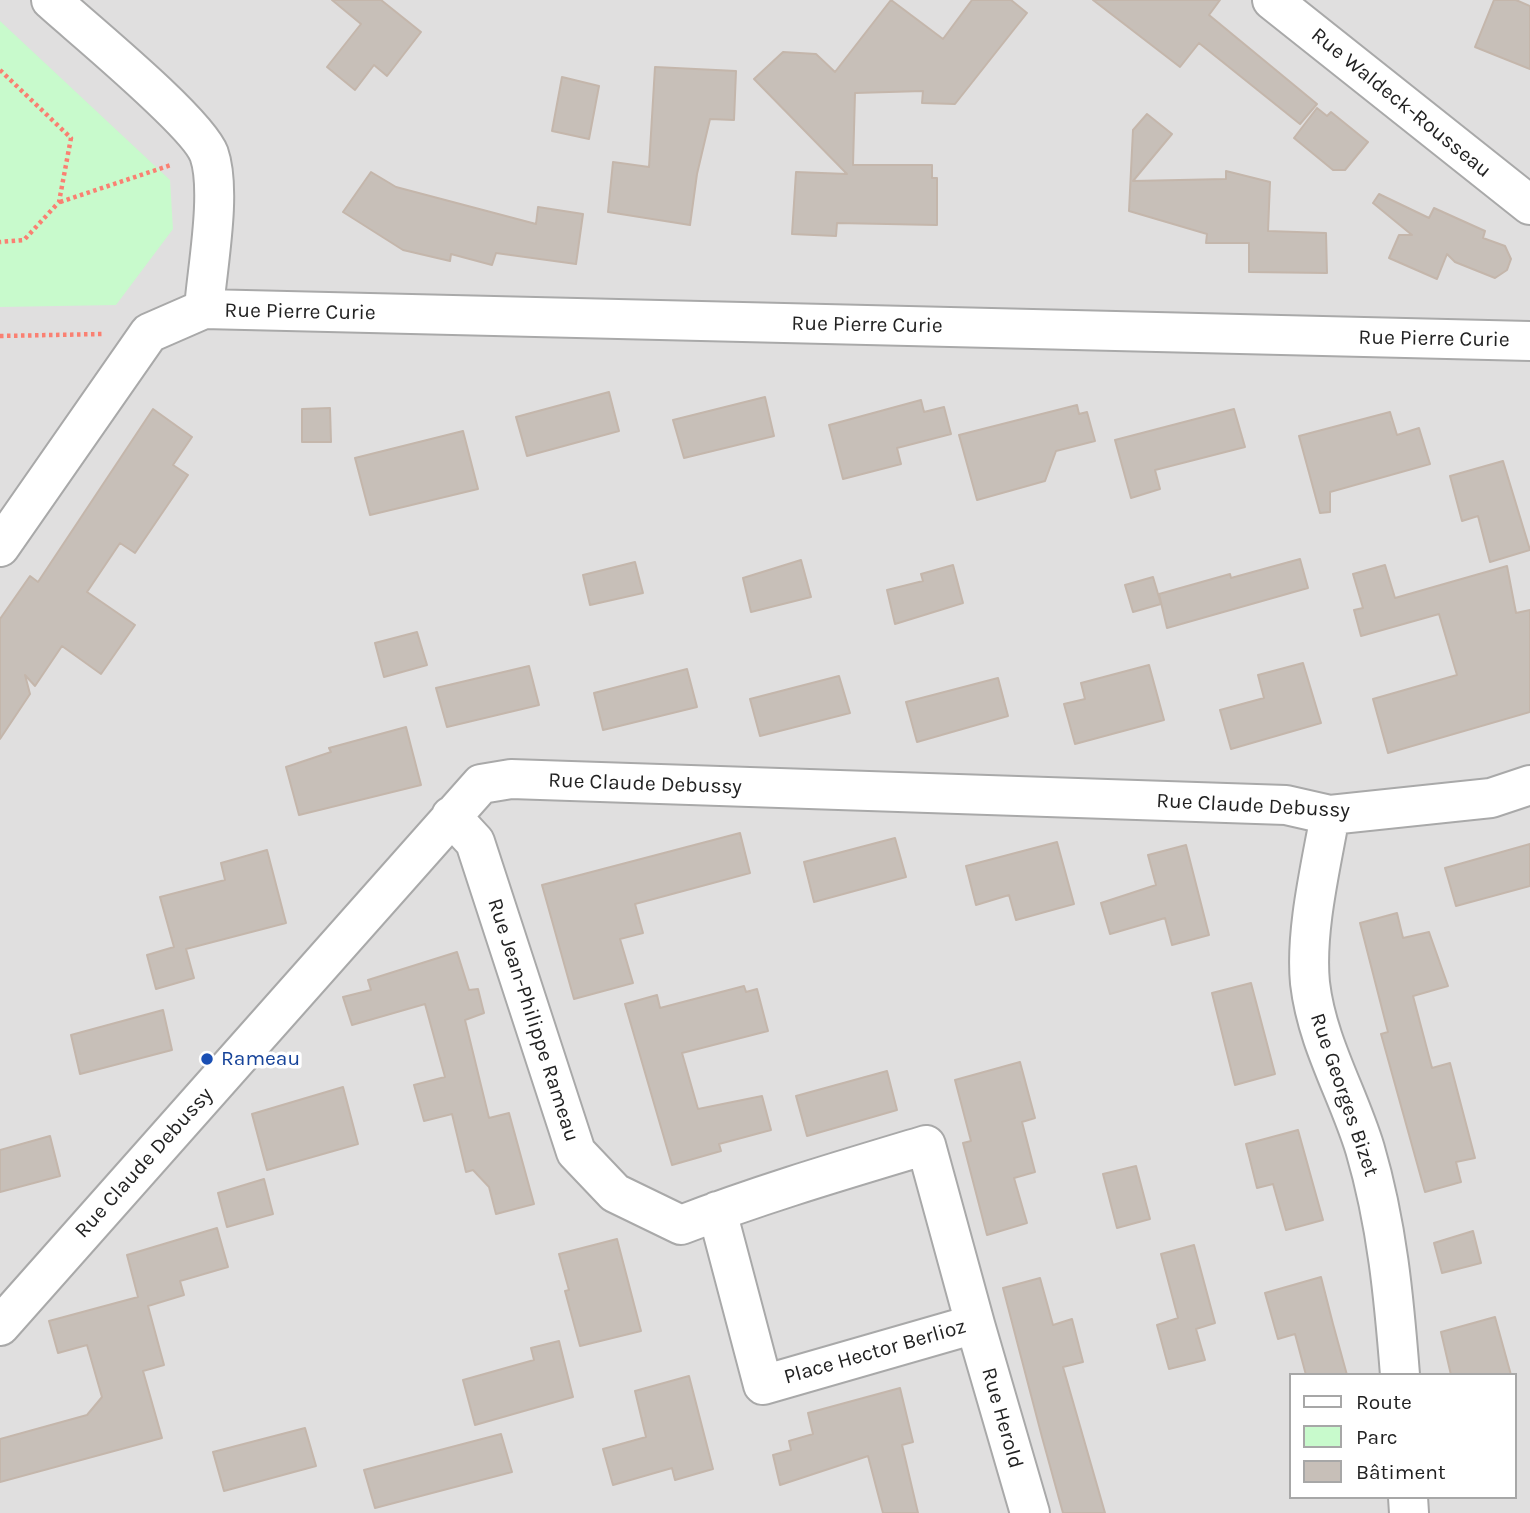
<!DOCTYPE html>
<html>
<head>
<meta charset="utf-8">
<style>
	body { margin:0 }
	#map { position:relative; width:1530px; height:1513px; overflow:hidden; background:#f2efe9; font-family:Karla,sans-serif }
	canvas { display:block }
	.legend { position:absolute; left:1289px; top:1373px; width:228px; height:126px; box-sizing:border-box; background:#fff; border:2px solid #a7a7a7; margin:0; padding:9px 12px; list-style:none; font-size:21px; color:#222 }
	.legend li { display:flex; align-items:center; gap:14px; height:35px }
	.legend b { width:35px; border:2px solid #a7a7a7 }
</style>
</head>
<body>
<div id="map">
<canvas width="1530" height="1513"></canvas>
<ul class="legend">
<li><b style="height:9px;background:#fff"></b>Route</li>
<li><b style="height:19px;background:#c8facc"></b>Parc</li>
<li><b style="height:19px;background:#c7bfb8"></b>Bâtiment</li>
</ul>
</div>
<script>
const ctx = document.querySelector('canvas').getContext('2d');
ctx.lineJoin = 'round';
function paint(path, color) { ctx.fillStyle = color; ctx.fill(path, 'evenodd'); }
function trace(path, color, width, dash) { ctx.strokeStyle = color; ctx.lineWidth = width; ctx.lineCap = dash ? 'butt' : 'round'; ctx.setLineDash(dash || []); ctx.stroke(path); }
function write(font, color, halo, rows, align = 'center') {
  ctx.font = font + ' Karla,sans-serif'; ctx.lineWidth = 7; ctx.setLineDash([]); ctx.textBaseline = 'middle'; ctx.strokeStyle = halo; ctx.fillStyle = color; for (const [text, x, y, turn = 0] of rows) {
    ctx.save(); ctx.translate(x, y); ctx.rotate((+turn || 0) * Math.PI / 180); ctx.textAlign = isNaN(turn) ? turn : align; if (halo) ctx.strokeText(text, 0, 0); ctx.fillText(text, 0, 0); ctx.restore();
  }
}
const residential = new Path2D(`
	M0,0H1530V1513H0ZM1290,1375H1514V1497H1290Z`);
const park = new Path2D(`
	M0,21L170,180L173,229L116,305L0,307Z`);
const building = new Path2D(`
	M332,0H381L421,32L387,76L374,65L355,90L327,67L361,24Z
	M891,0L943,39L972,0H1011L1027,13L955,104L922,103L923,91L855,93L853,165H932V178H937V225L837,223L836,236L792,234L796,172L847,174L754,79L783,52L816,54L835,72Z
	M1093,0H1220L1209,15L1317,104L1300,124L1199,43L1180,67Z
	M1494,0H1516L1530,6V69L1475,47Z
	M655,67L736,71L734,120L710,119L697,174L690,225L608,212L613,162L649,167Z
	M562,77L599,86L589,139L552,131Z
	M1317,108L1327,116L1331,112L1368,142L1345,170H1333L1294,138Z
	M1147,114L1172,134L1133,181L1226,179V171L1270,182L1268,231L1326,233L1327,273L1249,272V243H1206L1207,234L1129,211L1133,130Z
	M371,172L396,187L536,224L538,207L583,214L576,264L496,253L492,265L451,254L450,261L403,250L343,212Z
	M1379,194L1429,218L1434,208L1485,231L1483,238L1505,246L1511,259L1507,270L1495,278L1455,262L1447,254L1437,279L1389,258L1399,235H1412L1373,203Z
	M609,392L619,431L527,456L516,417Z
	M765,397L774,436L684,458L673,420Z
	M921,400L924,412L944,407L951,434L897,448L901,464L843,479L829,425Z
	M1077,405L1079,414L1087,412L1095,441L1056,451L1045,481L977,500L959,435Z
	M330,408L331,442H302V409Z
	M153,409L192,437L173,465L188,475L135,553L120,543L87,592L135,625L101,674L62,646L35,686L25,675L30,694L0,739V619L30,576L38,582Z
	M1234,409L1245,447L1155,470L1160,489L1131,498L1115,440Z
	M1390,412L1397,435L1419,428L1430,464L1330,492V512L1320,513L1299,436Z
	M463,431L478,489L370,515L355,458Z
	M1503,461L1530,550L1490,562L1478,516L1462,521L1450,476Z
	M1300,559L1308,588L1167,628L1159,594L1230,574L1231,578Z
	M801,560L811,597L751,612L743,578Z
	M635,562L643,593L590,605L583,575Z
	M953,565L963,603L895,624L887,590L923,581L921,574Z
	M1385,565L1395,598L1507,566L1516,613L1530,610V712L1388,753L1373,699L1457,675L1439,614L1361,636L1354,610L1363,608L1353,574Z
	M1153,577L1161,604L1133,612L1125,585Z
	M417,632L427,665L384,677L375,643Z
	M1303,663L1321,723L1231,749L1220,710L1264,698L1258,675Z
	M1149,665L1164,720L1075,744L1064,704L1085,699L1081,683Z
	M529,666L539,705L447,727L436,688Z
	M687,669L697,707L603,730L594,693Z
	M839,676L850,713L760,736L750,699Z
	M998,678L1008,716L917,742L906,702Z
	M406,727L421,785L299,815L286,767L331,752L329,748Z
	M740,833L750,873L635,904L643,933L620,939L633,983L574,999L542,885Z
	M895,838L906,877L814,902L804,862Z
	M1057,842L1074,904L1016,920L1009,895L976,905L966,866Z
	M1530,844V886L1456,906L1445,868Z
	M1186,845L1209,935L1172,945L1165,918L1110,934L1101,903L1156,885L1148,855Z
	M267,850L286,923L186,949L194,978L156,989L147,955L174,947L160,897L225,880L221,863Z
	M1397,913L1403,938L1429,932L1448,986L1413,996L1432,1068L1450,1063L1475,1158L1456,1162L1461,1182L1425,1192L1381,1034L1388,1032L1360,923Z
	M457,952L469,990L478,989L484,1013L465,1020L489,1118L509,1113L534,1204L496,1214L489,1187L473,1170L466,1172L452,1114L424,1121L414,1085L445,1077L425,1004L352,1025L343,997L371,990L368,980Z
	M1251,983L1275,1074L1235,1085L1212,993Z
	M744,986L746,992L757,989L768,1031L682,1053L698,1109L762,1096L771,1130L719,1144L721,1151L672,1165L625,1004L657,995L660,1008Z
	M163,1010L172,1050L80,1074L71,1035Z
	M1020,1062L1035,1118L1022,1122L1035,1172L1014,1178L1027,1223L987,1235L963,1143L971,1141L955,1080Z
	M887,1071L897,1110L807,1136L796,1096Z
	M343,1087L358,1144L267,1170L252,1114Z
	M1298,1130L1323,1220L1286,1230L1273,1184L1257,1188L1246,1144Z
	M50,1136L60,1176L0,1192V1150Z
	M1136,1166L1150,1219L1117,1228L1103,1174Z
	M264,1179L273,1214L227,1227L218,1193Z
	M217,1228L228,1267L180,1281L184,1295L148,1306L164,1365L143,1371L162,1438L0,1482V1439L87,1415L102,1397L87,1345L58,1353L49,1321L138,1297L127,1255Z
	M1473,1231L1481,1263L1442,1273L1434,1243Z
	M617,1239L641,1331L580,1346L565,1291L569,1290L559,1254Z
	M1194,1245L1215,1323L1196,1329L1205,1360L1169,1369L1157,1325L1178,1318L1161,1254Z
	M1321,1277L1333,1324L1347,1375H1306L1295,1334L1278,1339L1265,1293Z
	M1040,1278L1053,1325L1072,1319L1083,1362L1063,1367L1105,1513H1063L1042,1437L1003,1288Z
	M1495,1317L1511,1375H1451L1441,1332Z
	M559,1341L573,1397L475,1425L463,1380L534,1360L531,1348Z
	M689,1376L713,1469L675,1480L672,1468L613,1485L603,1449L646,1437L635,1391Z
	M900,1388L913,1442L902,1445L918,1513H883L868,1456L780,1485L773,1455L791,1450L789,1441L813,1434L808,1413Z
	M305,1428L316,1466L224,1491L213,1452Z
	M501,1434L512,1472L375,1508L364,1470Z`);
const path = new Path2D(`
	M0,70L71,138L59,202L24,240L0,242
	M60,202L171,165
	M0,336L103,334`);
const minor = new Path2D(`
	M51,0C82,28 197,122 209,154C222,191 207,269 204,309
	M1272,0L1530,205
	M0,547L149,333L204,309L1530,341
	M1330,815C1321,866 1305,931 1310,983C1317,1043 1348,1093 1365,1149C1387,1224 1394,1298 1400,1375
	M451,816L475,842L576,1152L615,1193L681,1225C761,1194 843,1170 926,1145L975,1324L763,1385L717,1211
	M975,1324L1030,1513
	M0,1326L481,784L511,779L1286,805L1330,815L1491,798L1530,785
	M1408,1497L1409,1513`);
const markers = [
	[207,1059,7,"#1a4fb4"]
];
const streetNames = [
	["Rue Waldeck-Rousseau",1401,103,39],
	["Rue Pierre Curie",300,312,1],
	["Rue Pierre Curie",867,325,1],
	["Rue Pierre Curie",1434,339,1],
	["Rue Claude Debussy",645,784,2],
	["Rue Claude Debussy",1253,806,3],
	["Rue Jean-Philippe Rameau",533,1020,72],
	["Rue Georges Bizet",1344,1095,71],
	["Rue Claude Debussy",144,1163,-48],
	["Place Hector Berlioz",875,1352,-16],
	["Rue Herold",1002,1418,74]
];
const transitNames = [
	["Rameau",221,1059]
];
paint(residential, '#e0dfdf');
paint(park, '#c8facc');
paint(building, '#c7bfb8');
trace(building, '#c4b6ab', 2);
trace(minor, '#a9a9a9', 42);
trace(path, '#fa8072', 4.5, [3.5, 3.5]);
trace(minor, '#fff', 38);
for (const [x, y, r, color] of markers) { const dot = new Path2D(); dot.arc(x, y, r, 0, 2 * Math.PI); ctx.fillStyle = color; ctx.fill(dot); trace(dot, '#fff', 2.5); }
write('21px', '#222', '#fff', streetNames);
write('21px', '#164399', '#fff', transitNames, 'left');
</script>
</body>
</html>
